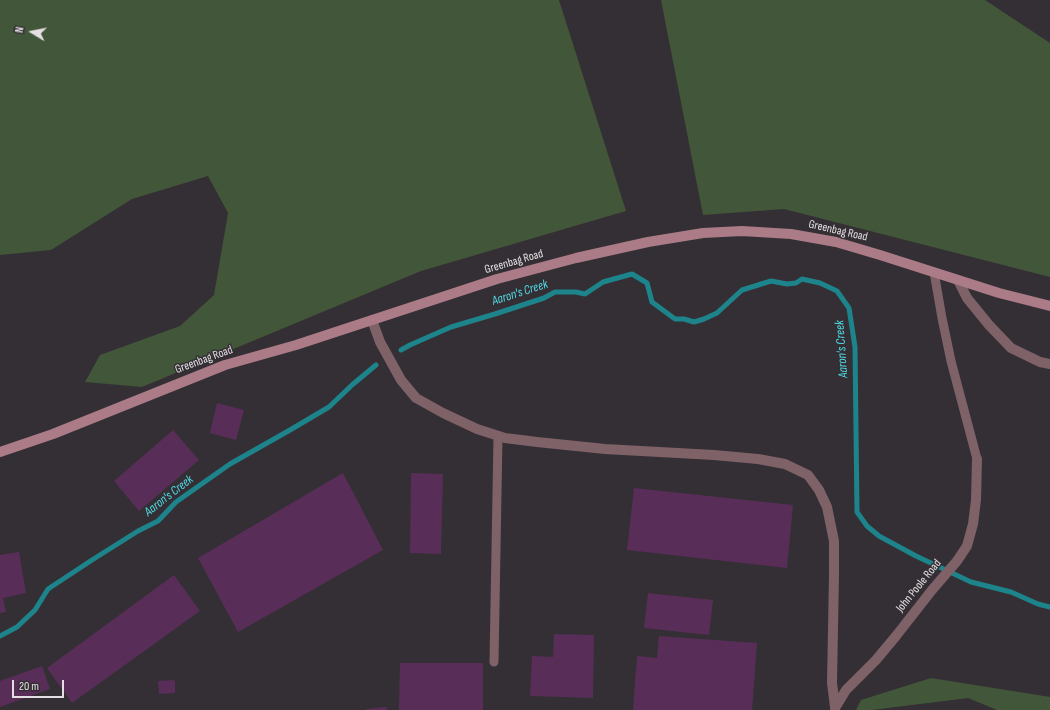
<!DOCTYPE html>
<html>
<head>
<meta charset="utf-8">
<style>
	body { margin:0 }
	#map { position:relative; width:1050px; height:710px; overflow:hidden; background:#342f34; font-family:"Sofia Sans Condensed",sans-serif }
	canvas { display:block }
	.north { position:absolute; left:12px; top:12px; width:40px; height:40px; -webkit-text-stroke:3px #342f34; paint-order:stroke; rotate:280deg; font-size:11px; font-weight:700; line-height:16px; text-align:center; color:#e3dfe3 }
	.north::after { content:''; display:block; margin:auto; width:14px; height:18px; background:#e3dfe3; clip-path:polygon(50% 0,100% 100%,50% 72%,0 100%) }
	.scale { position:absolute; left:12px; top:680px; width:52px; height:18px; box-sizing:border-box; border:2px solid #e3dfe3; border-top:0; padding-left:5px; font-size:12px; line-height:14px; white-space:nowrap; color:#e3dfe3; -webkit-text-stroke:3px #342f34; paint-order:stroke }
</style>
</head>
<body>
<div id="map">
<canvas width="1050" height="710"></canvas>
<div class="north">N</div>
<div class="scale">20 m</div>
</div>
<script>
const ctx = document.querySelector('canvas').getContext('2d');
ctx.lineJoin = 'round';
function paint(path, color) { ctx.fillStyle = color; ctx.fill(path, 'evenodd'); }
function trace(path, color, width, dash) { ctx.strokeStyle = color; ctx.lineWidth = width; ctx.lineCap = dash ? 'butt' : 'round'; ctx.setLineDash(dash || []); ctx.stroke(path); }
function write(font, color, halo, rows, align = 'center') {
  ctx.font = font + ' "Sofia Sans Condensed",sans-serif'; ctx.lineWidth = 3; ctx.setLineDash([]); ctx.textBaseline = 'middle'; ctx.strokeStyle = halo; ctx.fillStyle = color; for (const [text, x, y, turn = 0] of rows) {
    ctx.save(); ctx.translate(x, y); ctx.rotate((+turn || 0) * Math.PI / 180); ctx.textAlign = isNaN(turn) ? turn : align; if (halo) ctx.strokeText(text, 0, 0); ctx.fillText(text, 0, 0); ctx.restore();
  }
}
const green = new Path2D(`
	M0,0H559L626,211L421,271L142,387L85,382L100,355L180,326L214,295L228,213L208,176L132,199L51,250L0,255Z
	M661,0H985L1050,43V277L784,209L703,215Z
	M931,678L1050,697V710H997L968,698L872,710H856L861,700Z`);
const stream = new Path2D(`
	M401,350L410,345L451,327L495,314L544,298L555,292H576L585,294L603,282L632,274L647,283L652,302L675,319H684L694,322L704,319L717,313L742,290L771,281L787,284L796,283L802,279L820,283L837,291L849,308L855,347L857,512L867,526L879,536L916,556L971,582L1011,592L1038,604L1050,607
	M0,636L17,627L35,610L48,589L92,560L138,531L158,521L176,502L230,464L290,430L329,407L352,385L376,365`);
const building = new Path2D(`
	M217,403L244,410L236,440L210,433Z
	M173,430L199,460L139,511L114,481Z
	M343,473L383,550L238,632L198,558Z
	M411,473L443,474L441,554L410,553Z
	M634,488L793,505L787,568L627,550Z
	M19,552L26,593L3,598L6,612L0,613V555Z
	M174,575L200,611L72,703L47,668Z
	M648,593L713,600L709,635L644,628Z
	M554,634L594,635L593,698L530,696L532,656L553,657Z
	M659,636L757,643L752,710H633L637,656L657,658Z
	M400,663H483V710H399Z
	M42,666L50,689L0,707V681Z
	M175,680V693L159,694L158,681Z
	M387,707V710H366V709Z`);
const service = new Path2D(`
	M934,272L942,318L951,361L977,459
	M494,662L498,436`);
const minor = new Path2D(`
	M958,280L967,298L989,325L1011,348L1040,362L1050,364
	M372,320L380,342L401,380L416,398L443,413L477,429L505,438L537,442L605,449L714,455L758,459L785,464L808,475L819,490L827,507L834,541V575L832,683L835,707
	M835,708L846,690L876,660L896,636L932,590L957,561L967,546L973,524L976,500L977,459`);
const secondary = new Path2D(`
	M0,452L53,434L225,365L296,345L497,279L576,258L648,242L703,233L742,231L791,234L836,242L880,255L999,293L1050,306`);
const streetNames = [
	["Greenbag Road",838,231,13],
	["Greenbag Road",514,262,-16],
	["Greenbag Road",204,360,-20],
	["John Poole Road",919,586,-51]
];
const waterNames = [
	["Aaron's Creek",520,293,-18],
	["Aaron's Creek",842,349,-94],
	["Aaron's Creek",169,496,-38]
];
paint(green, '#425639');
trace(stream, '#1e848b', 5);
paint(building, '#582e59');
trace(service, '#7f6168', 9);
trace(minor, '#7f6168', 10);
trace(secondary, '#ab7c87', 10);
write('12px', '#e3dfe3', '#342f34', streetNames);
write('italic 13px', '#4fd9e4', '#342f34', waterNames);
</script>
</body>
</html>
